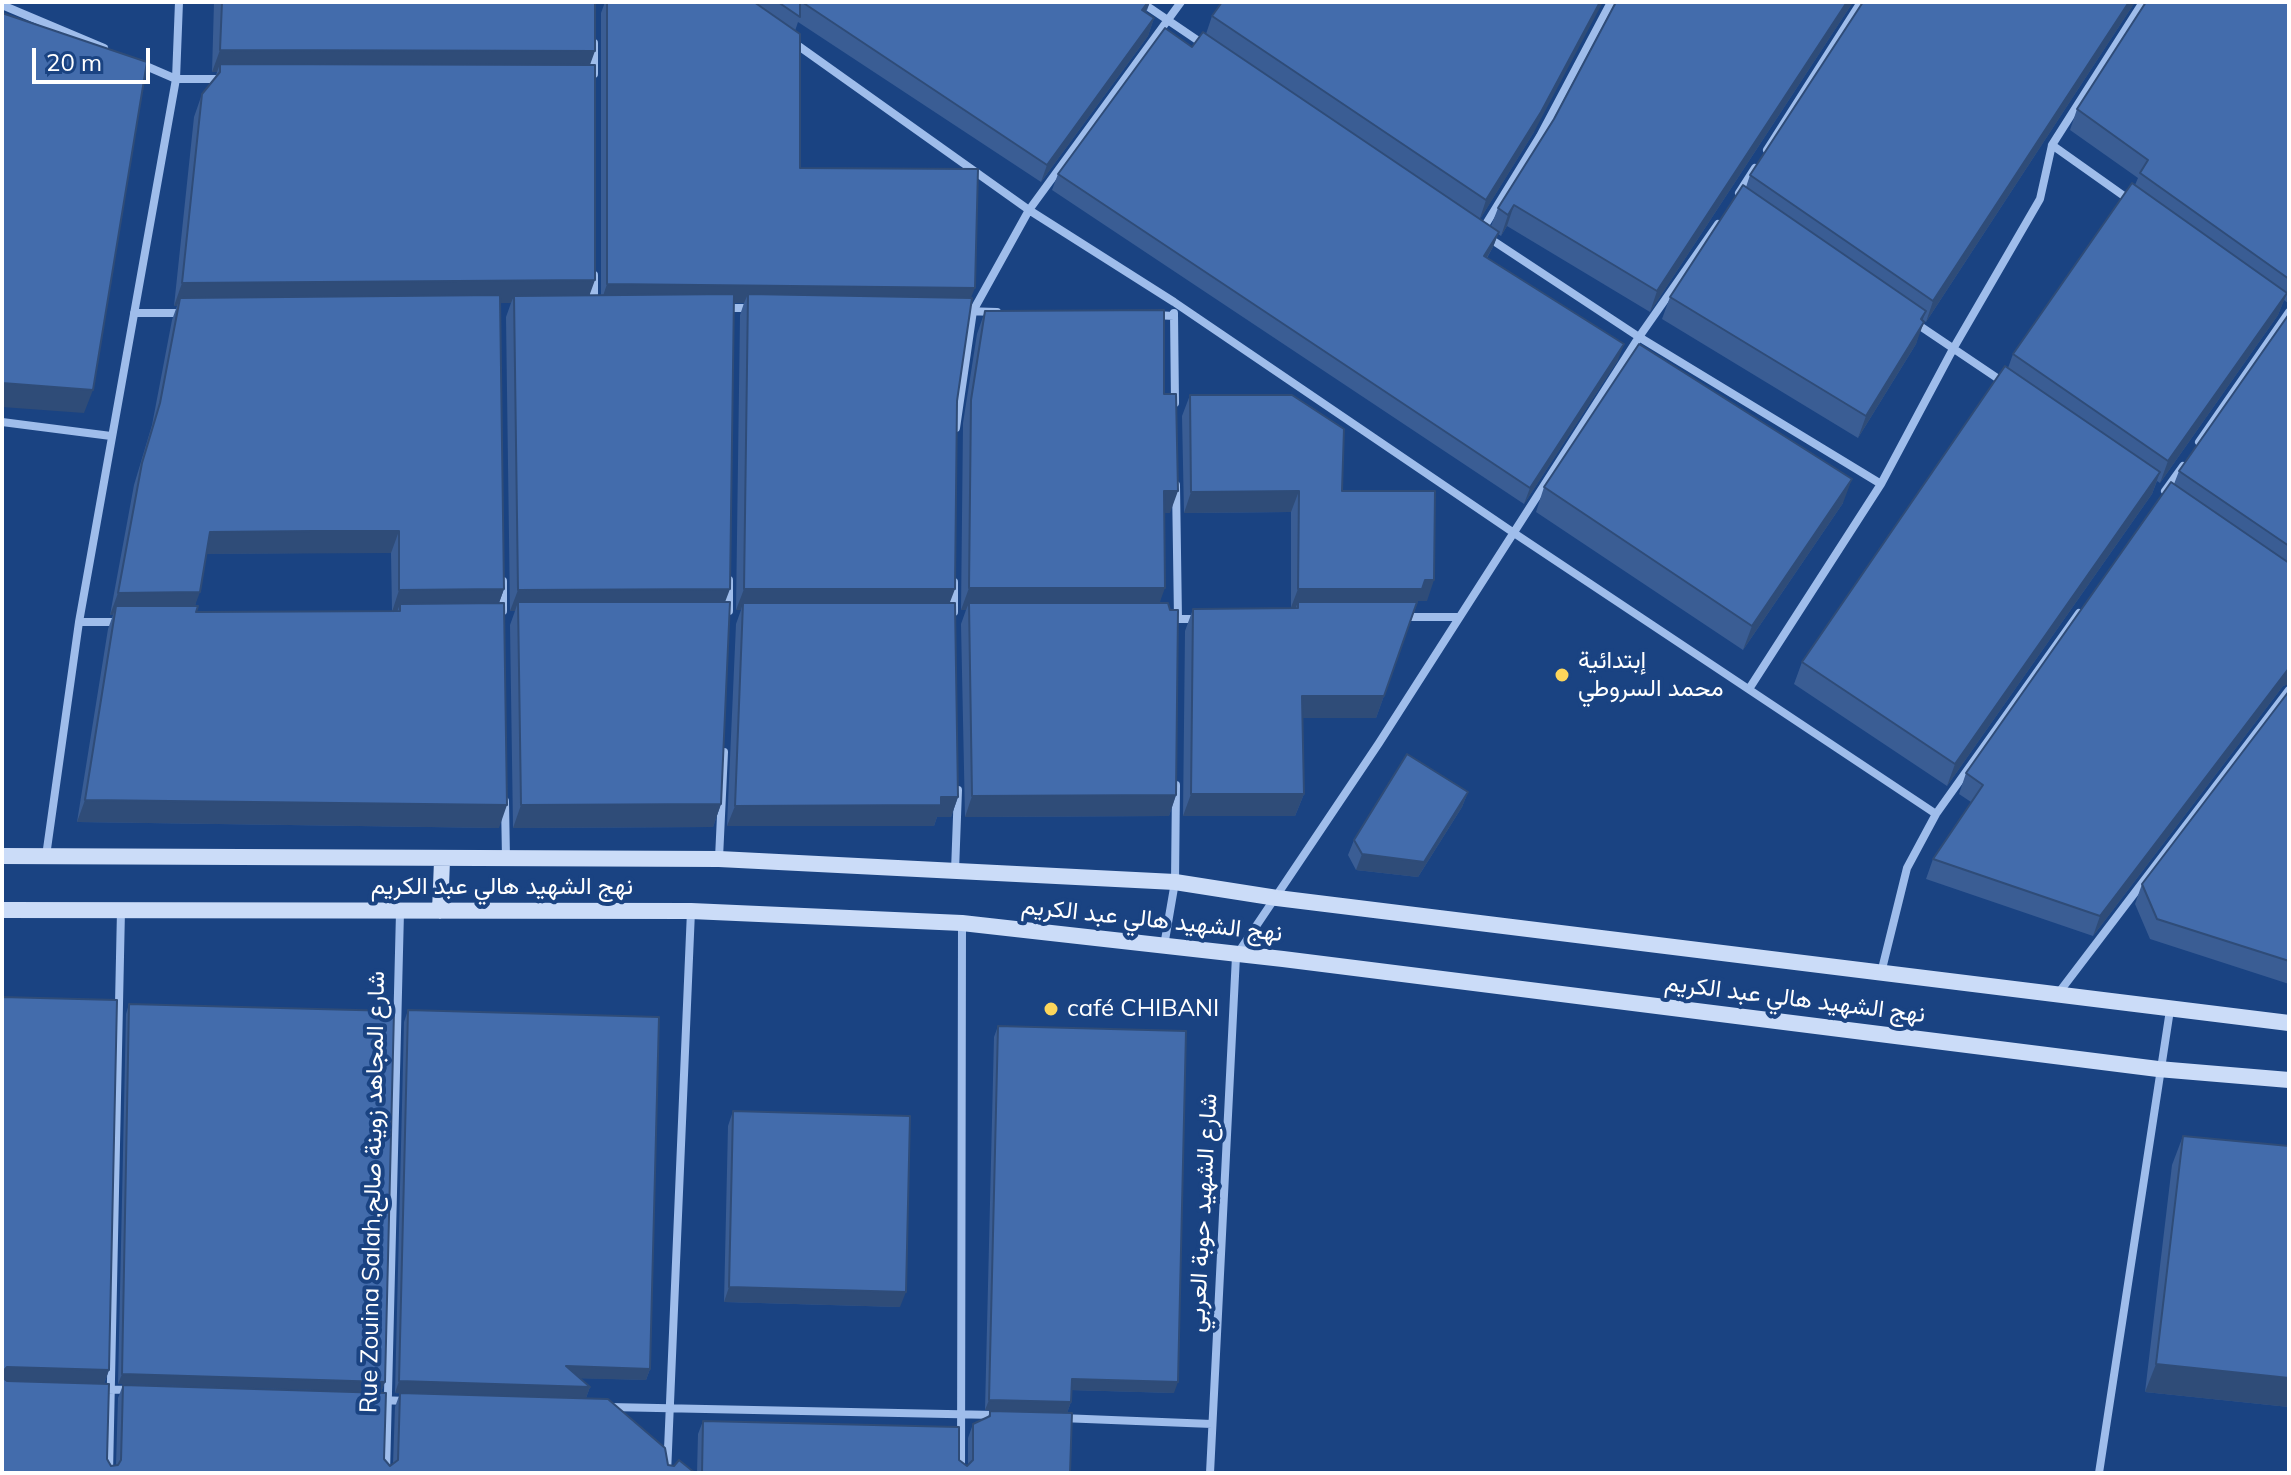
<!DOCTYPE html>
<html>
<head>
<meta charset="utf-8">
<style>
	body { margin:0 }
	#map { position:relative; width:2291px; height:1475px; overflow:hidden; background:#1a4382; font-family:Mulish,sans-serif }
	canvas { display:block }
	.frame { position:absolute; inset:0; border:4px solid #fff; pointer-events:none }
	.scale { position:absolute; left:32px; top:48px; width:118px; height:36px; box-sizing:border-box; border:4px solid #fff; border-top:0; padding-left:10px; font-size:24px; line-height:28px; white-space:nowrap; color:#fff; -webkit-text-stroke:6px #1a4382; paint-order:stroke }
</style>
</head>
<body>
<div id="map">
<canvas width="2291" height="1475"></canvas>
<div class="frame"></div>
<div class="scale">20 m</div>
</div>
<script>
const ctx = document.querySelector('canvas').getContext('2d');
ctx.lineJoin = 'round';
function trace(path, color, width, dash) { ctx.strokeStyle = color; ctx.lineWidth = width; ctx.lineCap = dash ? 'butt' : 'round'; ctx.setLineDash(dash || []); ctx.stroke(path); }
function paint(path, color) { ctx.fillStyle = color; ctx.fill(path, 'evenodd'); }
function write(font, color, halo, rows, align = 'center') {
  ctx.font = font + ' Mulish,Vazirmatn,sans-serif'; ctx.lineWidth = 8; ctx.setLineDash([]); ctx.textBaseline = 'middle'; ctx.strokeStyle = halo; ctx.fillStyle = color; for (const [text, x, y, turn = 0] of rows) {
    ctx.save(); ctx.translate(x, y); ctx.rotate((+turn || 0) * Math.PI / 180); ctx.textAlign = isNaN(turn) ? turn : align; if (halo) ctx.strokeText(text, 0, 0); ctx.fillText(text, 0, 0); ctx.restore();
  }
}
const street = new Path2D(`
	M1141,2L1206,46
	M2,5L104,48
	M793,42L1029,210L1174,302L1514,533L1936,814
	M139,63L176,79H222
	M594,74V43
	M2052,145L2131,201
	M1767,150L1861,2
	M1739,193L1755,168
	M1481,232L1540,136L1611,2
	M1489,238L1639,337L1881,484
	M594,275V306
	M723,308H753
	M963,311L997,312
	M134,313H185
	M1174,313L1175,403
	M1155,315L1174,316
	M1914,322L2006,384
	M2,422L111,436
	M956,428L973,311L1029,210L1181,2
	M2199,442L2289,312
	M1176,485L1178,619
	M2165,491L2183,466
	M503,581V611
	M729,611V580
	M954,612V582
	M1403,617H1458
	M1167,619H1198
	M79,622H118
	M1749,689L1881,484L1953,349L2040,199L2052,145L2143,2
	M505,801L506,859
	M46,856L79,622L176,79L179,2
	M719,858L724,752
	M955,871L958,790
	M1164,946L1175,882L1176,785
	M1881,973L1907,868L1936,814L2079,613
	M2057,995L2289,690
	M97,1389L132,1390
	M377,1400L408,1401
	M609,1407L995,1415
	M1061,1418L1212,1424
	M109,1473L121,910
	M386,1473L400,912
	M667,1473L691,911
	M961,1473L962,924
	M1210,1473L1236,956L1379,743L1639,337L1718,224
	M2099,1473L2170,1010`);
const secondary = new Path2D(`
	M2,856L719,859L1175,882L1277,898L2289,1023
	M2,910L691,911L962,923L1283,959L2158,1069L2289,1080
	M440,911L442,861`);
const wall = new Path2D(`
	M214,2H595L590,65V295H601V13L605,2H1150L1146,13L1154,18L1148,36L1041,182L798,22L795,31L800,168L971,298L957,401L949,603L958,797L951,817H937L934,826H727L736,624L741,610H736L740,315L744,303H733L725,602L721,804L713,827L513,828L510,625L515,611H510L506,317L511,303H500L504,589L499,603V828L77,822L108,629L113,615H110L134,485L152,425L172,320L177,306H174L194,117L202,94L215,78L217,72H212ZM305,553H391L392,611L196,612L195,606L206,554Z
	M1853,2L1650,312L1507,226L1501,236L1498,234L1493,247L1487,258L1618,360L1524,504L1052,190L1058,174L1206,34L1212,16L1534,132L1480,219L1491,226L1498,208Z
	M2135,2L1926,322L1923,320L1916,344L1858,438L1662,319L1670,297L1746,187L1750,175Z
	M2289,2V304L2284,300L2278,315L2160,483L2157,481L2152,494L1947,786L1794,684L1802,662L2008,368L2013,354L2135,185L2138,178L2070,130L2077,109Z
	M985,311L1170,513H1164L1160,603L1176,795L1169,816L965,817L961,624L966,610H961L963,423L977,334Z
	M2289,314V684L2283,686L2093,936L1926,879L1933,859L1971,802L1959,794L1966,773L2174,484L2179,471Z
	M1190,395L1342,491L1427,601H1418L1376,718H1302L1304,794L1295,816H1183L1185,631L1193,609L1291,608V512L1184,513L1182,416Z
	M1544,487L1843,503L1743,650L1536,512Z
	M2289,691V984L2150,939L2135,904L2142,884Z
	M1468,792L1462,807L1418,877L1356,870L1348,855L1354,840Z
	M129,1004L385,1382L381,1392L118,1384L126,1014Z
	M408,1010L650,1369L646,1380L580,1378L590,1387L586,1398L395,1393L404,1022Z
	M998,1026L1174,1393L1071,1390V1402L1067,1413L985,1410L994,1037Z
	M733,1111L900,1307L724,1302L728,1126Z
	M2183,1136L2289,1146V1407L2145,1392L2172,1165Z
	M109,1370L104,1384L107,1459L111,1466L116,1465L118,1398L123,1385L384,1459L390,1466L393,1464L395,1407L400,1393L668,1465L2,1473Z
	M990,1411L1070,1473H697L698,1434L703,1421L959,1460L967,1466L968,1465V1438L973,1424L988,1417Z`);
const shadedWall = new Path2D(`
	M1148,2H1150L1145,13L1142,10Z
	M1600,2H1603L1534,132L1479,221L1486,200Z
	M1847,2H1853L1650,312L1657,291Z
	M2129,2H2135L1926,322L1933,301Z
	M1154,18L1148,36L1041,182L1047,165Z
	M220,50L595,51L587,73L220,64L217,72H212Z
	M1514,205L1507,226L1501,236L1508,215Z
	M1499,232L1493,247L1478,272L1484,256Z
	M595,280L587,302L514,296L511,303L178,306L180,298L177,306H174L182,283Z
	M607,284L975,288L968,305L748,294L744,303L601,302Z
	M2287,293L2278,315L2160,483L2168,461Z
	M1926,311L1919,329L1924,322L1916,344L1858,438L1866,416Z
	M1624,344L1618,360L1524,504L1530,488Z
	M2,383L93,390L84,413L2,407Z
	M2160,472L2152,494L1947,786L1955,764Z
	M1852,479L1843,503L1743,650L1752,626Z
	M1164,491H1178L1170,513H1156Z
	M1299,491L1291,512L1184,513L1191,492Z
	M399,531L391,553L202,554L210,532Z
	M1425,580H1434L1427,601H1418L1414,610L1298,602L1295,610H1290L1298,589Z
	M969,588H1165L1157,610L969,603L966,610H961Z
	M504,589L496,611L400,604L397,612H392L399,590Z
	M730,589L722,610L518,602L515,611H510L518,590Z
	M744,589H955L947,610L743,603L741,610H736Z
	M200,592L192,614L116,606L113,615H110L118,593Z
	M2289,668V684L2283,686L2093,936L2100,916Z
	M1302,696H1384L1376,718H1294Z
	M1468,792L1462,807L1418,877L1356,870L1362,854Z
	M1191,794H1304L1295,816H1183Z
	M1176,795L1169,816L965,817L972,796Z
	M941,797H958L951,817H937L934,826H727L735,806Z
	M85,800L507,805L499,828L77,822Z
	M721,804L713,827L513,828L521,805Z
	M729,1287L906,1292L900,1307L724,1302Z
	M2156,1364L2289,1378V1407L2145,1392Z
	M566,1366L650,1369L646,1380L562,1378Z
	M7,1367L109,1370L104,1384L2,1381V1373Z
	M122,1374L385,1382L381,1392L118,1384Z
	M1072,1379L1178,1382L1174,1393L1068,1390Z
	M399,1381L590,1387L586,1398L395,1393Z
	M989,1400L1071,1402L1067,1413L985,1410Z`);
const building = new Path2D(`
	M222,2H595V51L220,50Z
	M607,2H754L800,34V168L978,169L975,288L607,284Z
	M778,2H800V17Z
	M802,2H1148L1142,10L1154,18L1047,165Z
	M1222,2H1600L1541,112L1486,200L1212,16Z
	M1616,2H1847L1657,291L1514,205L1508,215L1498,208L1554,119Z
	M1863,2H2129L1933,301L1750,175Z
	M2146,2H2289V279L2140,173L2148,160L2077,109Z
	M2,13L147,62L93,390L2,383Z
	M1165,28L1192,47L1203,32L1499,232L1484,256L1624,344L1530,488L1058,174Z
	M220,64L595,65V280L182,283L202,94L220,72Z
	M2132,183L2287,293L2168,461L2013,354Z
	M1743,185L1926,311L1921,319L1924,322L1866,416L1670,297Z
	M734,294L730,589L518,590L514,296Z
	M748,294L972,298L957,401L955,589H744Z
	M500,295L504,589L399,590V531H313L210,532L200,592L118,593L142,463L160,403L180,298Z
	M1164,310V394H1176L1178,491H1164L1165,588H969L971,400L985,311Z
	M2289,314V546L2179,471Z
	M1639,344L1852,479L1752,626L1544,487Z
	M2005,366L2160,472L1955,764L1802,662Z
	M1190,395H1292L1344,429L1342,491H1435L1434,580H1425L1422,589H1298L1299,491L1191,492Z
	M2171,482L2289,563V668L2100,916L1933,859L1983,785L1966,773Z
	M518,602H730L721,804L521,805Z
	M1298,602H1417L1384,696H1302L1304,794H1191L1193,609L1298,608Z
	M504,603L507,805L85,800L116,606H198L196,612L400,611V604Z
	M743,603H955L958,797H941V805L735,806Z
	M969,603H1168L1170,610H1178L1176,795L972,796Z
	M2289,691V961L2157,919L2142,884Z
	M1407,754L1468,792L1424,862L1362,854L1354,840Z
	M2,997L117,1000L109,1370L7,1367L2,1373Z
	M129,1004L394,1011L385,1382L122,1374Z
	M408,1010L659,1017L650,1369L566,1366L590,1387L399,1381Z
	M998,1026L1186,1031L1178,1382L1072,1379L1071,1402L989,1400Z
	M733,1111L910,1116L906,1292L729,1287Z
	M2183,1136L2289,1146V1378L2156,1364Z
	M2,1377L7,1381L109,1384L107,1459L111,1466L118,1465L121,1460L123,1385L386,1393L384,1459L390,1466L398,1460L400,1393L608,1399L665,1448L668,1465L674,1466L679,1460L695,1473H2Z
	M990,1411L1072,1413L1070,1473H702L703,1421L959,1427V1460L967,1466L973,1460V1424L990,1416Z`);
const markers = [
	[1562,675,8,"#fdd65b"],
	[1051,1009,8,"#fdd65b"]
];
const poiNames = [
	["إبتدائية",1578,661],
	["محمد السروطي",1578,689],
	["café CHIBANI",1067,1009]
];
const streetNames = [
	["نهج الشهيد هالي عبد الكريم",502,887],
	["نهج الشهيد هالي عبد الكريم",1152,920,6],
	["نهج الشهيد هالي عبد الكريم",1795,999,7],
	["Rue Zouina Salah,شارع المجاهد زوينة صالح",373,1192,-89],
	["شارع الشهيد حوبة العربي",1203,1213,-87]
];
trace(street, '#9fbdeb', 8);
trace(secondary, '#cbdcf8', 16);
paint(wall, '#3a5d94');
paint(shadedWall, '#2f4c78');
paint(building, '#436cac');
trace(building, '#2f4c78', 2);
for (const [x, y, r, color] of markers) { const dot = new Path2D(); dot.arc(x, y, r, 0, 2 * Math.PI); ctx.fillStyle = color; ctx.fill(dot); trace(dot, '#1a4382', 3); }
write('24px', '#fff', '#1a4382', poiNames, 'left');
write('24px', '#fff', '#1a4382', streetNames);
</script>
</body>
</html>
